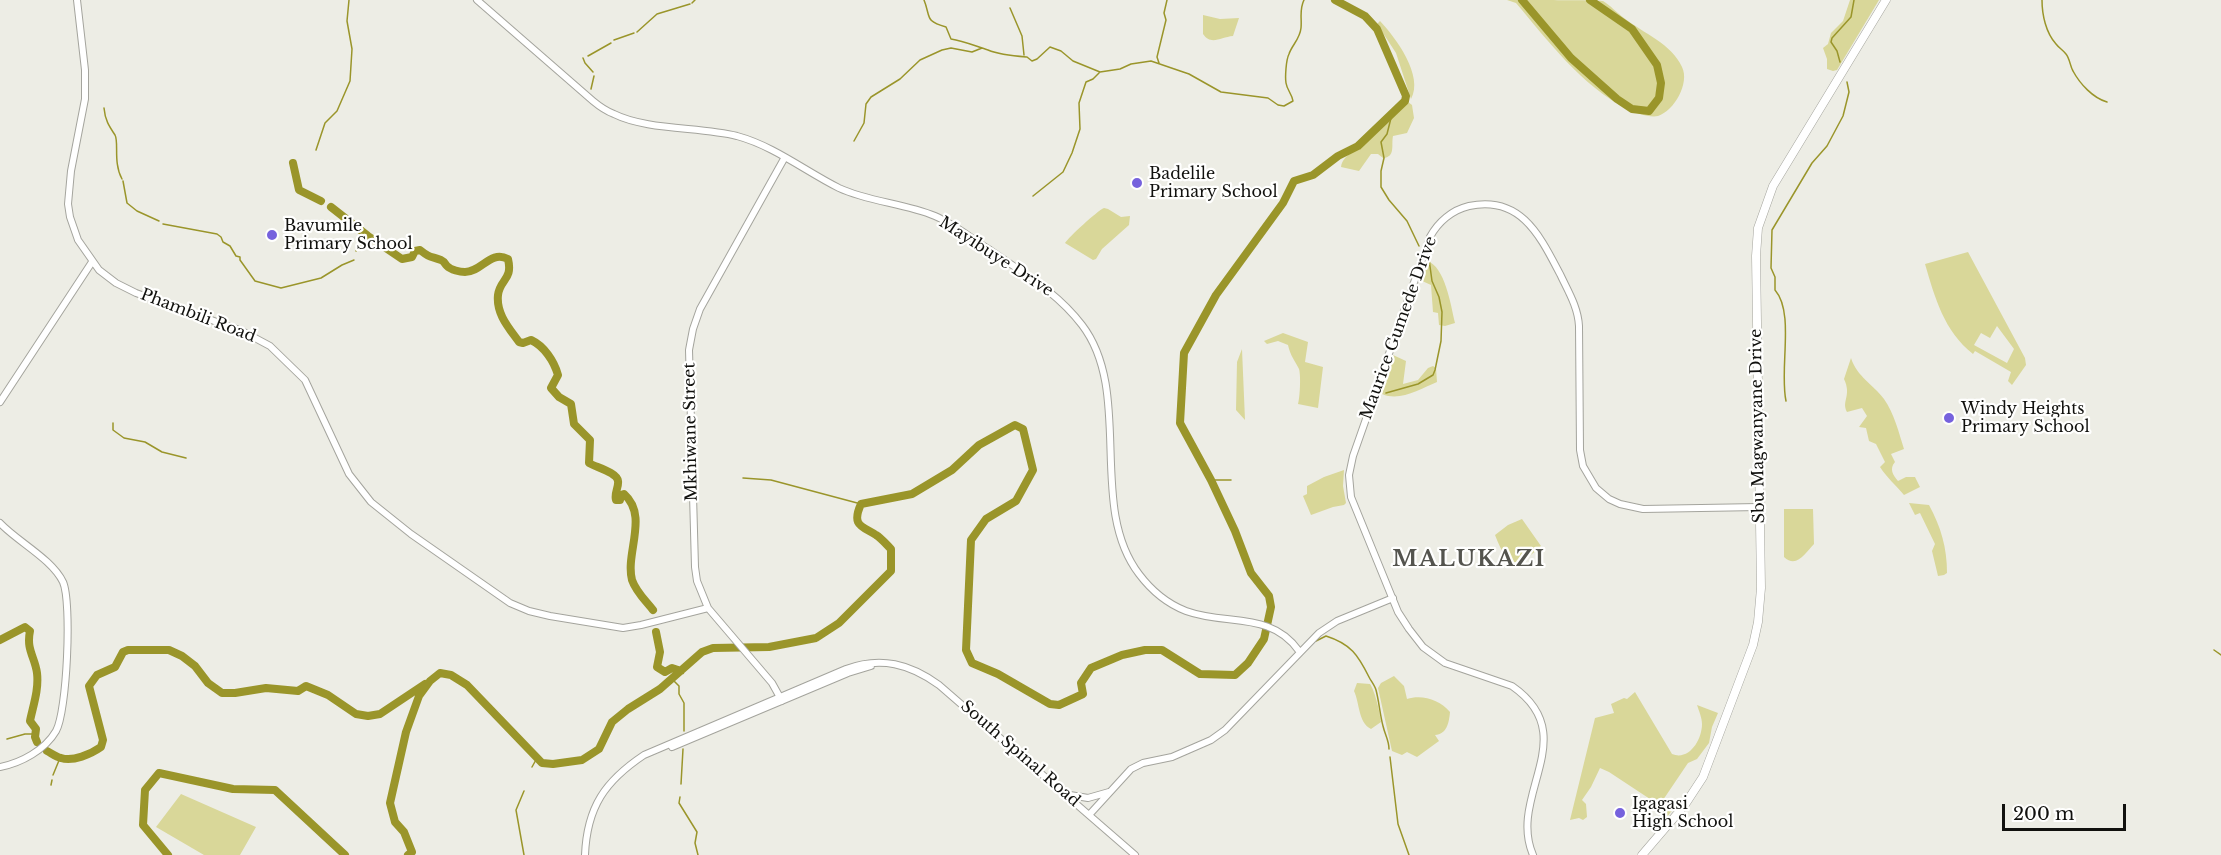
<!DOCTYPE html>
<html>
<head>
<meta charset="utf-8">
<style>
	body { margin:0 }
	#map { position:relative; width:2221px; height:855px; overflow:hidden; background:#edede5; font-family:"Libre Baskerville",serif }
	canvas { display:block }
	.scale { position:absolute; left:2002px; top:804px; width:124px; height:27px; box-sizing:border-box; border:3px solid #11110e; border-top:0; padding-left:8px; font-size:18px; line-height:21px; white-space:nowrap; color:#11110e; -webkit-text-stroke:4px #fffffe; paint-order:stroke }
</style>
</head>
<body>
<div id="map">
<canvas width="2221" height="855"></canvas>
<div class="scale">200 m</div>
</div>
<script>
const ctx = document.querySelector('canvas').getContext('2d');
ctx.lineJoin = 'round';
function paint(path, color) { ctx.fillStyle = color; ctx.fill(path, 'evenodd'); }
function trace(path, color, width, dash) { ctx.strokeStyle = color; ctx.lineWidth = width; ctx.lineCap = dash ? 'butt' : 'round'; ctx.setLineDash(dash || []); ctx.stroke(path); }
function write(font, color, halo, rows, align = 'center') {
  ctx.font = font + ' "Libre Baskerville",serif'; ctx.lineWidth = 4.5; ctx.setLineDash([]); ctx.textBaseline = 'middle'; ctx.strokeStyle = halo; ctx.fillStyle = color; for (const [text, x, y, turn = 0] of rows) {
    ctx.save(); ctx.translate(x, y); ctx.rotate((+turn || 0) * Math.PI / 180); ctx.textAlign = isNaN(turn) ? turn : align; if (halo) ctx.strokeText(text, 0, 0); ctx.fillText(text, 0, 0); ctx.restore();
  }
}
const green = new Path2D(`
	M1507,0C1522,0 1595,0 1603,1C1610,5 1617,13 1624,18C1643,33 1672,44 1682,67C1690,83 1674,111 1658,116C1650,118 1635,113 1627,109C1581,85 1549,42 1516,3Z
	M1850,0H1879L1837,70L1833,71L1827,69V59L1823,48L1828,44L1831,33L1843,21Z
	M1203,15L1220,19L1239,18L1233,36C1221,37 1211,46 1203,34Z
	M1380,21C1396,38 1424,76 1411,99L1396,53L1377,24Z
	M1408,102L1412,105L1414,118L1407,133L1393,136C1391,145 1396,157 1383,158L1378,154H1371L1359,171L1341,167C1343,154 1358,150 1367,142C1371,138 1373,134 1377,131C1387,120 1399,113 1408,102Z
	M1104,208L1108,209L1121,217L1130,216L1129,225L1102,249L1096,259L1093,260L1065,243C1069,237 1097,211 1104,208Z
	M1968,252L2025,358L2026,365L2012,385L2008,381L2011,372L1975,351L1973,354C1944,331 1935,298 1925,264ZM1997,326L2014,349L2007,363L1974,345L1981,333L1990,338Z
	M1427,261C1445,266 1451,306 1455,323L1445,326L1439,325L1438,313L1433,312L1431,285L1420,280Z
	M1283,333L1308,342L1305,362L1323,367L1318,408L1298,404C1300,398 1301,375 1299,369C1295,361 1290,355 1288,345L1278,341L1267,344L1264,341Z
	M1242,349L1245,420L1236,410L1237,362Z
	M1393,355L1406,361L1403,384L1418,380L1428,368L1433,366L1436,368L1437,382C1420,389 1400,402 1382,394L1380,390Z
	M1851,358C1857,377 1873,384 1884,399C1894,413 1899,433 1904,449L1891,454L1895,462C1889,469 1893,475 1898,481L1906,477H1915L1920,487L1904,495C1896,485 1887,478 1880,467L1885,462L1876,444L1869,441L1866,428L1859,427L1867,416L1862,408L1847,412C1841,401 1852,396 1844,379Z
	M1344,470L1343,486L1346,503L1344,505L1333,507L1311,515L1303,496L1307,494V486L1324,477Z
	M1909,503L1929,505C1941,527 1947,548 1947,573L1944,575L1938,576L1932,551L1935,544L1920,513L1915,515Z
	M1784,509H1813L1814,544C1806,552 1797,569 1784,557Z
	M1522,519L1541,546C1516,569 1508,569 1495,535L1508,525Z
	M1394,676L1404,686L1407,699C1422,694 1440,700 1450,712C1449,723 1447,734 1435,735L1439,741L1417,757L1407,752L1402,755L1392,751L1378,688L1381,683Z
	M1357,683L1370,684C1375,691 1380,713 1381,722L1371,729C1358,722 1360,704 1354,691Z
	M1635,692L1672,754C1689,761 1702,740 1702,724C1702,718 1699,711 1697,705L1718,713L1712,727L1709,743L1697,759L1688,763L1663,800L1673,809L1667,817L1656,810L1659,805L1609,772L1600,768L1591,787L1582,800L1586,804L1587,817L1583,820L1579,818L1570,820L1595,718L1614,713L1611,704L1624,698L1627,699Z
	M181,794L256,827L240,855H204L156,827Z`);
const stream = new Path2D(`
	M924,0C931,17 924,21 946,27L951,39C964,41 975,46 988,50C1000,55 1014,56 1027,57L1032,61L1037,59L1050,47L1061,51L1073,61L1100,72L1120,69L1131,64L1151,61L1189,74L1221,92L1268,98L1278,105L1284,106L1293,101C1292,94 1287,90 1286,83C1285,77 1286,60 1289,54C1292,45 1300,39 1301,28C1302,18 1299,10 1304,0
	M2042,0C2042,15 2046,33 2056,44C2059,48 2063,50 2066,54C2070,59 2070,66 2073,71C2080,84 2093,98 2107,102
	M692,3L695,0
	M1010,8L1022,36L1024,55
	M637,32L657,14L690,4
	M614,40L634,33
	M588,56L611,43
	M583,58L585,63L593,72
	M1840,62L1837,51L1831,42L1832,38L1851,17L1854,0
	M1159,63L1157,57L1166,20L1164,13L1167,0
	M591,89L594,76
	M104,108C105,120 109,126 115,135C119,142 113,163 122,179
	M1393,110L1387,134L1381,142L1384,158L1381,171V187L1389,200L1407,221L1419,246
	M854,141L864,123L866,104L871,97L900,79L920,60L942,50L951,48L972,52L982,48
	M316,150L325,123L337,111L350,81L352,49L347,21L349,0
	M123,181L127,203L137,211L159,221
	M1033,196L1063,172L1072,153L1080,129L1079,103L1086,82L1093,79L1099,73
	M163,224L217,234L221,237L223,242L230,246L236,256L240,257V260L255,281L281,288L321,278L342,265L354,260
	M356,251L368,236
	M1386,393L1418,384L1433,375L1435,370L1441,341L1442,312L1439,297L1432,281L1429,259
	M1786,401C1779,369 1795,313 1775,290V277L1771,268L1772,230L1812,163L1827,146L1843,116L1849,92L1847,82
	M113,423V430L124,438L145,442L162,452L186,458
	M743,478L771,480L861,504
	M1211,480H1231
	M1316,641L1326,636C1351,644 1358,655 1369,677C1371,681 1375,686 1376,690C1379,701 1380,715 1383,726C1385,735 1389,740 1389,749
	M2214,650L2221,655
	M672,679L679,686V694L684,703V731
	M7,739L25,734H36
	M1390,757L1398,824L1409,855
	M532,767L537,758
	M53,775L60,758
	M681,784L683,749
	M51,785L52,780
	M680,797L679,803L697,832L695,843L698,855
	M524,855L516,810L524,791`);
const river = new Path2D(`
	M1522,0L1571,58L1617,99L1632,109L1649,111L1659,98L1661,83L1657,65L1632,29L1590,0
	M293,163L299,190L321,201
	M331,207L368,236L402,259L412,257L415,251L420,250C430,258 430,256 441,260C445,262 444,263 447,266C451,270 460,272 465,272C482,272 490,250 508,259C513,280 500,279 498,295C496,314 509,328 519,342L523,343L531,340C544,346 554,361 558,375L551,388L559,397L571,404L574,424L590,440L589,463C595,467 617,472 618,481C619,487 614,493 616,500H620L621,495L624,494C649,516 625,553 632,580C636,592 646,601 653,610
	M656,632L660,652L657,667L665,672L672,668L681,671
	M0,640L25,627L30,631C26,650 35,657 37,673C39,690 33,706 30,721L36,729L35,737L37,742
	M47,751C51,753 56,757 61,758C73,762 91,754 101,747L103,740L89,686L97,675L115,667L123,652L128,650H169L182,656L195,666L208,683L222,693H235L266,688L298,691L306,686L328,695L356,714L368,716L380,714L425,684
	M168,855L143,825L145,790L159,773L233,789L275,790L345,855
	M408,855L412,852L404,832L395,822L390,803L406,732L419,696L430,681L440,673L451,675L467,685L542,763L553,764L582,760L599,749L612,722L628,709L660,689L702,652L713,648L769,647L816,638L839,623L891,571V549C886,544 881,538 876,535C862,526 851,526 861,504L912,494L952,470L979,445L1015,425L1023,429L1033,470L1016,501L986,519L971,540L966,650L972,663L998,674L1050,704L1059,705L1083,694L1081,683L1091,668L1122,655L1145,650H1162L1200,674L1235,675L1248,663L1264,639L1271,607L1269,596L1251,573L1235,531L1211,480L1180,423L1184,353L1216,295L1283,203L1294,181L1313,175L1338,156L1358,146L1405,101L1406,96L1377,29L1365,16L1335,0`);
const minor = new Path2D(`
	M77,0L85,70V99L71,171L68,204L70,217L78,240L99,270L116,283L136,293L242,331L270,346L305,380L349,474L371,502L411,534L510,603L529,611L550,616L623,628L641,625L708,608
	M477,0L593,101C599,106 606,111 614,114C646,130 700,127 737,136C774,146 805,171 839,188C869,202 904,203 935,216C954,224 972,239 990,250C1023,273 1057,292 1082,325C1134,393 1087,506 1139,574C1151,590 1168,604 1186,611C1227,626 1271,611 1299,651
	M0,402L92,262
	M0,523C18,542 52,559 63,582C72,602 67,712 56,731C45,750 21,763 0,767
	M782,701L772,683L708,608L697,581L695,567L689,350L693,329L700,309L785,157
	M672,747L848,673L871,666
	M1070,795L1088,798L1109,792
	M1089,815L1131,769L1143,763L1172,757L1211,740L1225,730L1319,633L1337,621L1393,598
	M585,855C587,807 605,781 644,755L846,669C881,656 910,664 939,685L1135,855
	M1533,855C1507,795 1584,736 1512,686L1445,663L1423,647L1409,629L1398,612L1351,497L1349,475L1353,456L1430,237C1438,222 1452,210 1469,206C1521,195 1540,236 1560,274C1568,291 1578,307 1579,326L1580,450L1583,466L1596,488L1609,499L1620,504L1643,509L1759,507`);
const major = new Path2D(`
	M1642,855L1684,806L1703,777L1753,645L1758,622L1761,588L1756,256L1758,228L1773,186L1886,0`);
const markers = [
	[1137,183,6,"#7662dd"],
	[272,235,6,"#7662dd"],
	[1949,418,6,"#7662dd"],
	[1620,813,6,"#7662dd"]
];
const poiNames = [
	["Badelile",1149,174],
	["Primary School",1149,192],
	["Bavumile",284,226],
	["Primary School",284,244],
	["Windy Heights",1961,409],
	["Primary School",1961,427],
	["Igagasi",1632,804],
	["High School",1632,822]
];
const streetNames = [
	["Mayibuye Drive",996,257,33],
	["Phambili Road",198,316,21],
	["Maurice Gumede Drive",1399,328,-70],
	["Sbu Magwanyane Drive",1758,426,-91],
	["Mkhiwane Street",691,432,-91],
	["South Spinal Road",1020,754,41]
];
const districtNames = [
	["MALUKAZI",1469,560]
];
paint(green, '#d9d799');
trace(stream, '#9a952a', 1.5);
trace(river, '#9a952a', 8);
trace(minor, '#a4a49d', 8);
trace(major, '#a4a49d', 9);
trace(minor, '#fff', 6);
trace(major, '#fff', 8);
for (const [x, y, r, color] of markers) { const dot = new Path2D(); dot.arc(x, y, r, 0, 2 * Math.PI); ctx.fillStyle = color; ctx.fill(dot); trace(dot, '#fffffe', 2); }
write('16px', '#11110e', '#fffffe', poiNames, 'left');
write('16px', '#11110e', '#fffffe', streetNames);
ctx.letterSpacing = '1.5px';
write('bold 22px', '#54544e', '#fffffe', districtNames);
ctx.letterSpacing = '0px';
</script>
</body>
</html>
